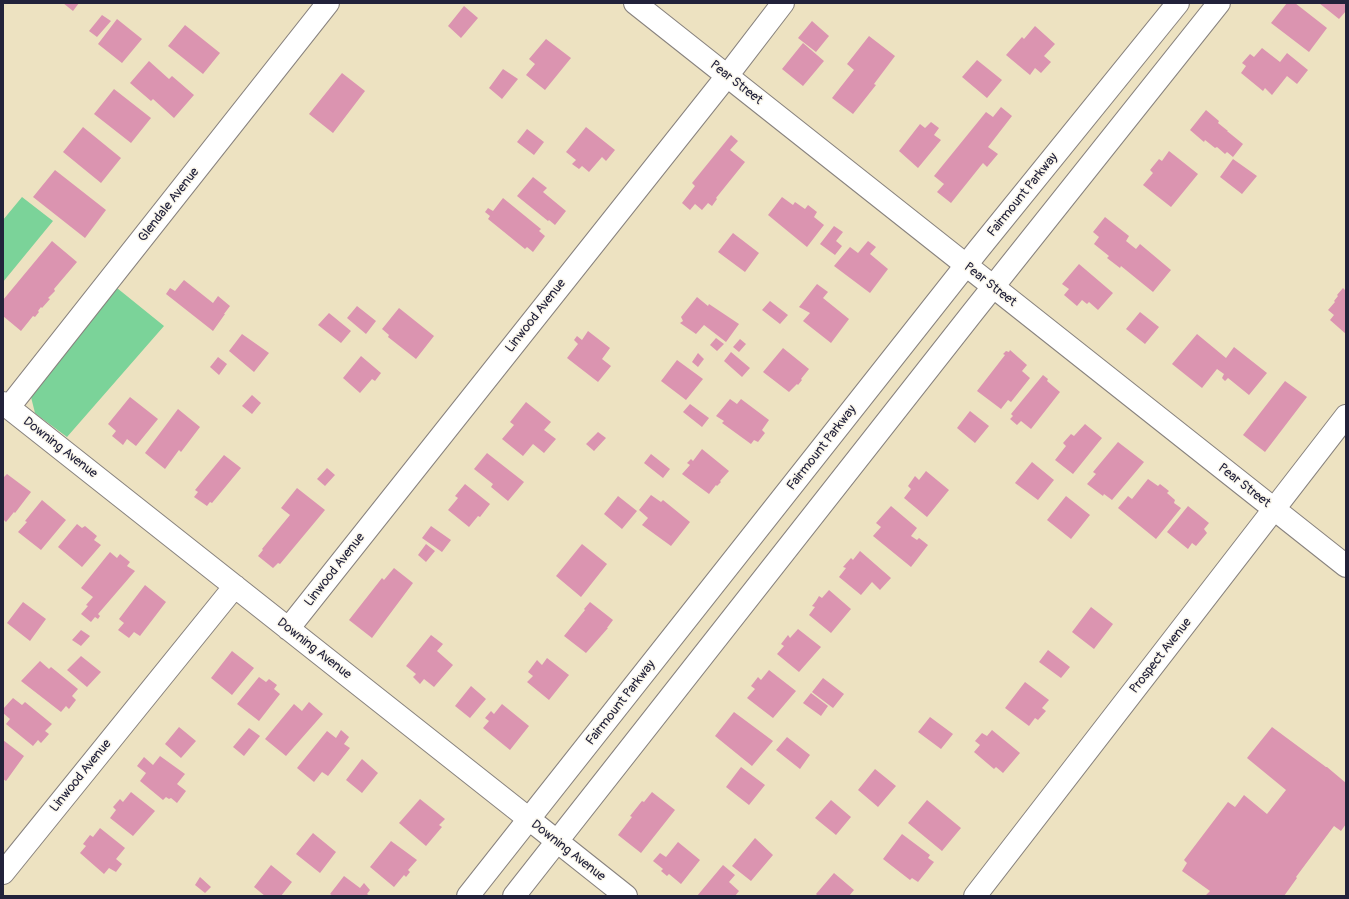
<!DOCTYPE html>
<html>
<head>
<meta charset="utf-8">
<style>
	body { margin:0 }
	#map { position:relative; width:1349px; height:899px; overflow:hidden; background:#ede2c1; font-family:Pangolin,sans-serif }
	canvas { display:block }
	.frame { position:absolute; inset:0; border:4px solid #22223b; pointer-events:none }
</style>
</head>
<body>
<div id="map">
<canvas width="1349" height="899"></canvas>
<div class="frame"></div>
</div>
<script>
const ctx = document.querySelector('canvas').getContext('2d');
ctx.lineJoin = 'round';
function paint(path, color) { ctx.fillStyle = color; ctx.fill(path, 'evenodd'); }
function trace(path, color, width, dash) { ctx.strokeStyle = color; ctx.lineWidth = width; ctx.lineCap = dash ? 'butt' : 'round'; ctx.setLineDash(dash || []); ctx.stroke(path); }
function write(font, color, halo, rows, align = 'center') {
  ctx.font = font + ' Pangolin,sans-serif'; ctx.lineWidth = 3; ctx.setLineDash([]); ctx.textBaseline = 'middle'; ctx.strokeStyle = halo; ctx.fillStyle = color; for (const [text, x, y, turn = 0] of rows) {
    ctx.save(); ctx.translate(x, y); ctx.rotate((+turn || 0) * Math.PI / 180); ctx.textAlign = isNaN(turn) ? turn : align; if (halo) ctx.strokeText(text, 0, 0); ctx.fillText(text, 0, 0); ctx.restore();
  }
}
const green = new Path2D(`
	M22,197L53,221L3,282V220Z
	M117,288L164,326L67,437L40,417L35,413L31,397Z`);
const building = new Path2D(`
	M63,3H79L73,11Z
	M1287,3H1295L1327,28L1309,52L1271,23Z
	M1319,3H1346V11L1339,19Z
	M464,6L478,18L461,38L448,26Z
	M102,15L111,21L97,37L89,31Z
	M117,19L142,39L122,63L98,44Z
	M812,21L829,36L816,52L798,38Z
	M185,25L220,53L203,74L168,46Z
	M1035,26L1055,44L1044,56L1051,62L1041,73L1035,68L1030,75L1006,55L1022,37L1024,39Z
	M869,36L895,56L874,84L876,85L853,114L832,98L854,70L847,64Z
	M546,39L571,58L545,90L526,75L535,64L529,59Z
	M803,43L824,61L803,86L782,69Z
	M1262,48L1280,62L1287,53L1308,70L1297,84L1287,76L1272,95L1265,88L1263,91L1241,73L1246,66L1242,63L1250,54L1254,57Z
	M977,60L1002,80L987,98L962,77Z
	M149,61L169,79L172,76L194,95L174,118L153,99L151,101L130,83Z
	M503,69L518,79L502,99L489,88Z
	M342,73L365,91L333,133L309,114Z
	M114,89L151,118L131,143L94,114Z
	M1001,107L1012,116L988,147L998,154L987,167L983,163L951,203L937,192L944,184L934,176L986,112L993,117Z
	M1206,110L1219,121L1218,123L1228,131H1227L1243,144L1233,157L1227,152L1225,154L1217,147L1215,148L1205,140L1204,142L1190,130Z
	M931,122L939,128L934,135L941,140L918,168L899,151L920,124L925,128Z
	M83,127L121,158L101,183L63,152Z
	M586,127L615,150L606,161L602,157L589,172L582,166L579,169L572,164L576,160L566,152Z
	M527,129L544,142L534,155L517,142Z
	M731,135L738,141L730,150L745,162L716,198L717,199L712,206L708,203L702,210L695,204L690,210L682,203L695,186L692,183Z
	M1169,151L1198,174L1171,207L1143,185L1153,173L1150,170L1159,159L1162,161Z
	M1233,159L1257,176L1242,194L1220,177Z
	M55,170L106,210L85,238L33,197Z
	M533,177L547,188L543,192L566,211L555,225L549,220L548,221L517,196Z
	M782,197L793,205L795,202L805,209L808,205L817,212L814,217L824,225L807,247L768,215Z
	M503,198L541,229L539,231L545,236L533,252L527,247L525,249L488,219L490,216L485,212L488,208L493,211Z
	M1105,217L1129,236L1126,241L1136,249L1140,244L1171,270L1153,292L1121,266L1120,268L1107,258L1109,256L1094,244L1099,237L1093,232Z
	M834,226L843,232L836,241L842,246L835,255L820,244Z
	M733,233L759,253L745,272L718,252Z
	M52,241L77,262L54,289L55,291L48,298L50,299L42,308L41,307L38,311L39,312L35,317L33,316L21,331L3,316V300Z
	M868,241L876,247L870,254L888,269L870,293L834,266L850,247L858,253Z
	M1079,264L1113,293L1098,310L1089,302L1087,304L1082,300L1077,306L1064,295L1069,289L1062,284Z
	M184,280L213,303L218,296L230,306L224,314H225L213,331L166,294L170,288L175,291Z
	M817,284L828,292L823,298L849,319L831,343L803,321L810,313L799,307Z
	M1343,288L1346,291V334L1330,320L1334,315L1328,310L1335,302L1334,301L1338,296L1337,295Z
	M697,297L708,306L709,304L739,324L726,342L704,325L696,334L680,323L683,321L681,317Z
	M770,301L788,315L780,324L762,310Z
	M357,306L376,321L366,334L347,318Z
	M399,308L434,336L416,359L388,337L389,335L382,329Z
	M1140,312L1159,327L1145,344L1126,329Z
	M329,313L351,331L341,343L318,325Z
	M588,331L610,348L602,359L611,366L598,382L567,358L578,344L574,340L577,336L582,340Z
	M242,334L269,353L254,372L229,351Z
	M1197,334L1226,358L1234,347L1267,373L1249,395L1228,378L1225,381L1222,378L1224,374L1217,369L1202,388L1172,364Z
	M716,338L724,344L717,351L710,345Z
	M740,339L746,344L739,352L733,347Z
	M783,348L809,369L801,379L802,380L798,385L797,384L789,392L763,372Z
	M1010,350L1027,365L1022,371L1030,378L1011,402L1008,400L1001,409L977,391L1005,355L1003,354L1006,351L1009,352Z
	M731,352L750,368L742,377L724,361Z
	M698,353L704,359L698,367L692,362Z
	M361,356L381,373L375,381L372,379L360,393L343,378Z
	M218,357L227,364L219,375L210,367Z
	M677,360L703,379L686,400L661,381Z
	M1043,375L1048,379L1047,381L1060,392L1031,429L1021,421L1017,425L1010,419L1013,416L1011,414Z
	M1285,381L1307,397L1265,452L1243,435Z
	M252,395L261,403L252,414L242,406Z
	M130,397L158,419L136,446L127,439L123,445L112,436L116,431L108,424Z
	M730,399L737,404L741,399L769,420L762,430L765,433L758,442L754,440L751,444L722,423L724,421L716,416Z
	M526,402L551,422L544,430L556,439L544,453L533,444L523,456L502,439L514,425L510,422Z
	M690,404L709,418L702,427L683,412Z
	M178,409L200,427L181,452L179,450L165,469L145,453Z
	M970,411L989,426L975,443L957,428Z
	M1085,424L1102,438L1073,474L1055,460L1066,446L1063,443L1071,434L1074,436Z
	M598,432L606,438L594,451L586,444Z
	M1118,442L1144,462L1112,500L1104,494L1103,496L1087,484L1096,474L1093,472Z
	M702,449L729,471L720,481L721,482L717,486L716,485L709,494L682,474L690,465L687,463L691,459L693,461Z
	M487,453L524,482L508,501L491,487L493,484L474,469Z
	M651,454L670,469L663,478L644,463Z
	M224,455L241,468L212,503L210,502L207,506L194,497L198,492L195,490Z
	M1032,462L1054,480L1038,500L1015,483Z
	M327,468L335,475L325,486L317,479Z
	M926,471L949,490L927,517L904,498L911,489L908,486L915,476L919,480Z
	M7,474L31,492L15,513L14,512L6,522L3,519V478Z
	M1148,479L1158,486L1160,484L1169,491L1167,493L1175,500L1174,503L1181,508L1156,539L1118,508L1128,496L1132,499Z
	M465,484L490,504L480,517L478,516L469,527L448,510L458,498L455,496Z
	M297,488L325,510L280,564L278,563L273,568L258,556L263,550L262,549L290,515L281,508Z
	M651,495L661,502L663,500L690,522L671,546L642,525L648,518L639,510Z
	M618,496L637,511L622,529L604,514Z
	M1066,496L1090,515L1071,539L1047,520Z
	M42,500L66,520L41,550L18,532L27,522L25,521Z
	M891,506L917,528L911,536L917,540L919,538L928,545L911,567L873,536L881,527L876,523Z
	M1188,506L1209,523L1204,529L1207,533L1196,546L1192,543L1188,549L1167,532Z
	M77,524L82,528L85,526L97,536L94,540L101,545L82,567L58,547Z
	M431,526L451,540L442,552L422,538Z
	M426,544L435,551L426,562L418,555Z
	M582,544L607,564L581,597L556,576Z
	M860,551L891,578L880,590L872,582L861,595L839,577L846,568L843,567L851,558L853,560Z
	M110,552L117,558L120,554L130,562L127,566L135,571L98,614L100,616L98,619L95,617L91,622L81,614L88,606L86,605L93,597L81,588Z
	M394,568L413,583L372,638L349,620L382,578L384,580Z
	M145,585L166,602L140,636L134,632L129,638L118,630L124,623L119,619Z
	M829,590L851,609L831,633L809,615L815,607L812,606L816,601L819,596L822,598Z
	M23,602L46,619L30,641L7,623Z
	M590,602L613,620L607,628H608L586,653L564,636L585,610L584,609Z
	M1091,607L1113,624L1094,649L1072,632Z
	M798,629L821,647L799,672L777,654L784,646L781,644L788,635L790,638Z
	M81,630L90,636L81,646L72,640Z
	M431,635L443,644L437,651L453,665L434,687L424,679L420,684L413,677L416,674L406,666Z
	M1048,650L1070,667L1061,678L1039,662Z
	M232,651L254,668L232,695L211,678Z
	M81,656L101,672L87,687L67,670Z
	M547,658L569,675L549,700L527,682L533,676L528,672L537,660L542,665Z
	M40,661L49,669L51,667L78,689L72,696L76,700L69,709L66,706L61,712L21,681Z
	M769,670L796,691L773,718L747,698L755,689L751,686L758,677L761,680Z
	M259,677L266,682L269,679L277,685L274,689L280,694L259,721L237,704Z
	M823,678L844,694L833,708L812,692Z
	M1025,682L1049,700L1042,708L1046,711L1038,720L1035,718L1029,726L1005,708Z
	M471,686L486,699L470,718L455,706Z
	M811,693L828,706L821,716L803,703Z
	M13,698L22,705L25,702L52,724L45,731L49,734L41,743L38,740L33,746L6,724L10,719L3,713V709Z
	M309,702L323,714L286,756L265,739L294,704L302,711Z
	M502,704L529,726L510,750L483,728L489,721L485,718L491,711L494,714Z
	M734,712L773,741L752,766L715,736Z
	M930,717L953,734L941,749L918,732Z
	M179,727L196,741L181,758L165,744Z
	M1272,727L1326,767H1327L1346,783V824L1341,831L1334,826L1296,877L1297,878L1284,896H1205L1210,891L1182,871L1187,863L1184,860L1228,802L1235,807L1244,795L1267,814L1286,790L1247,758Z
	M249,728L260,736L244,756L233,747Z
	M341,730L349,737L344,744L350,748L328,776L322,772L314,782L297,768L327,731L336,738Z
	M992,730L1020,753L1003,773L996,767L994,769L974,752L980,745L975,741L982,733L987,736Z
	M787,737L810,755L800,769L776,750Z
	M3,740L24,756L6,781L3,779Z
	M160,756L185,774L177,784L186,791L177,803L171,798L169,799L166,797L163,800L140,781L146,773L137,766L144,757L153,765Z
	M362,759L378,773L362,793L346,780Z
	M741,767L765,785L749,805L726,787Z
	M875,769L896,786L878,807L858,790Z
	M131,792L155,811L133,836L110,818L116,810L113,807L120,799L123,802Z
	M652,792L675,810L641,853L618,835L632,817L630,816L642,801L644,802Z
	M420,799L445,819L439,825L442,827L426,846L399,823Z
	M831,800L851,817L836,835L815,818Z
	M927,800L961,828L942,851L908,823Z
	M100,828L125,848L116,859L122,864L116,872L109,868L104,874L80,853L86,846L83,844L90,835L93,837Z
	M313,833L336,852L320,873L296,854Z
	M902,834L930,855L928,858L934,862L918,882L912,878L910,880L883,859Z
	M755,838L773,855L751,881L732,866Z
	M391,841L417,860L408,870L410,872L406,877L404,875L394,887L370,867Z
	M678,842L700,860L681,884L669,874L667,876L661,871L663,869L653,861L660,853L666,857Z
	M271,865L292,882L281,896H265L254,887Z
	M723,865L735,875L729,882L739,891L735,896H697Z
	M834,873L854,890L849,896H818L816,894Z
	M344,876L360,888L364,883L370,890L367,894L370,896H333L330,894Z
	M200,877L211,887L205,893L195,885Z`);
const street = new Path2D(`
	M635,3L1346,566
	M3,403L529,819
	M9,407L328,3
	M288,629L727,76L783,3
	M3,873L235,586
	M975,896L1346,416`);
const secondary = new Path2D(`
	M529,819L626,896
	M468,896L978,250L1178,3
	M514,896L973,312L1219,3`);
const streetNames = [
	["Pear Street",736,83,38],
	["Fairmount Parkway",1023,195,-51],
	["Glendale Avenue",169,205,-52],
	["Pear Street",990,285,38],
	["Linwood Avenue",536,316,-52],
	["Downing Avenue",60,448,38],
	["Fairmount Parkway",822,448,-52],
	["Pear Street",1244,486,38],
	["Linwood Avenue",335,570,-52],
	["Downing Avenue",314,649,38],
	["Prospect Avenue",1161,656,-52],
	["Fairmount Parkway",621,703,-52],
	["Linwood Avenue",81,776,-51],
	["Downing Avenue",568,851,38]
];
paint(green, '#7bd399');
paint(building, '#db94b0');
trace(street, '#88827e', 24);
trace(secondary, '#88827e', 24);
trace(street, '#fff', 22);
trace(secondary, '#fff', 22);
write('13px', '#22223b', '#fbf7ec', streetNames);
</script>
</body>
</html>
